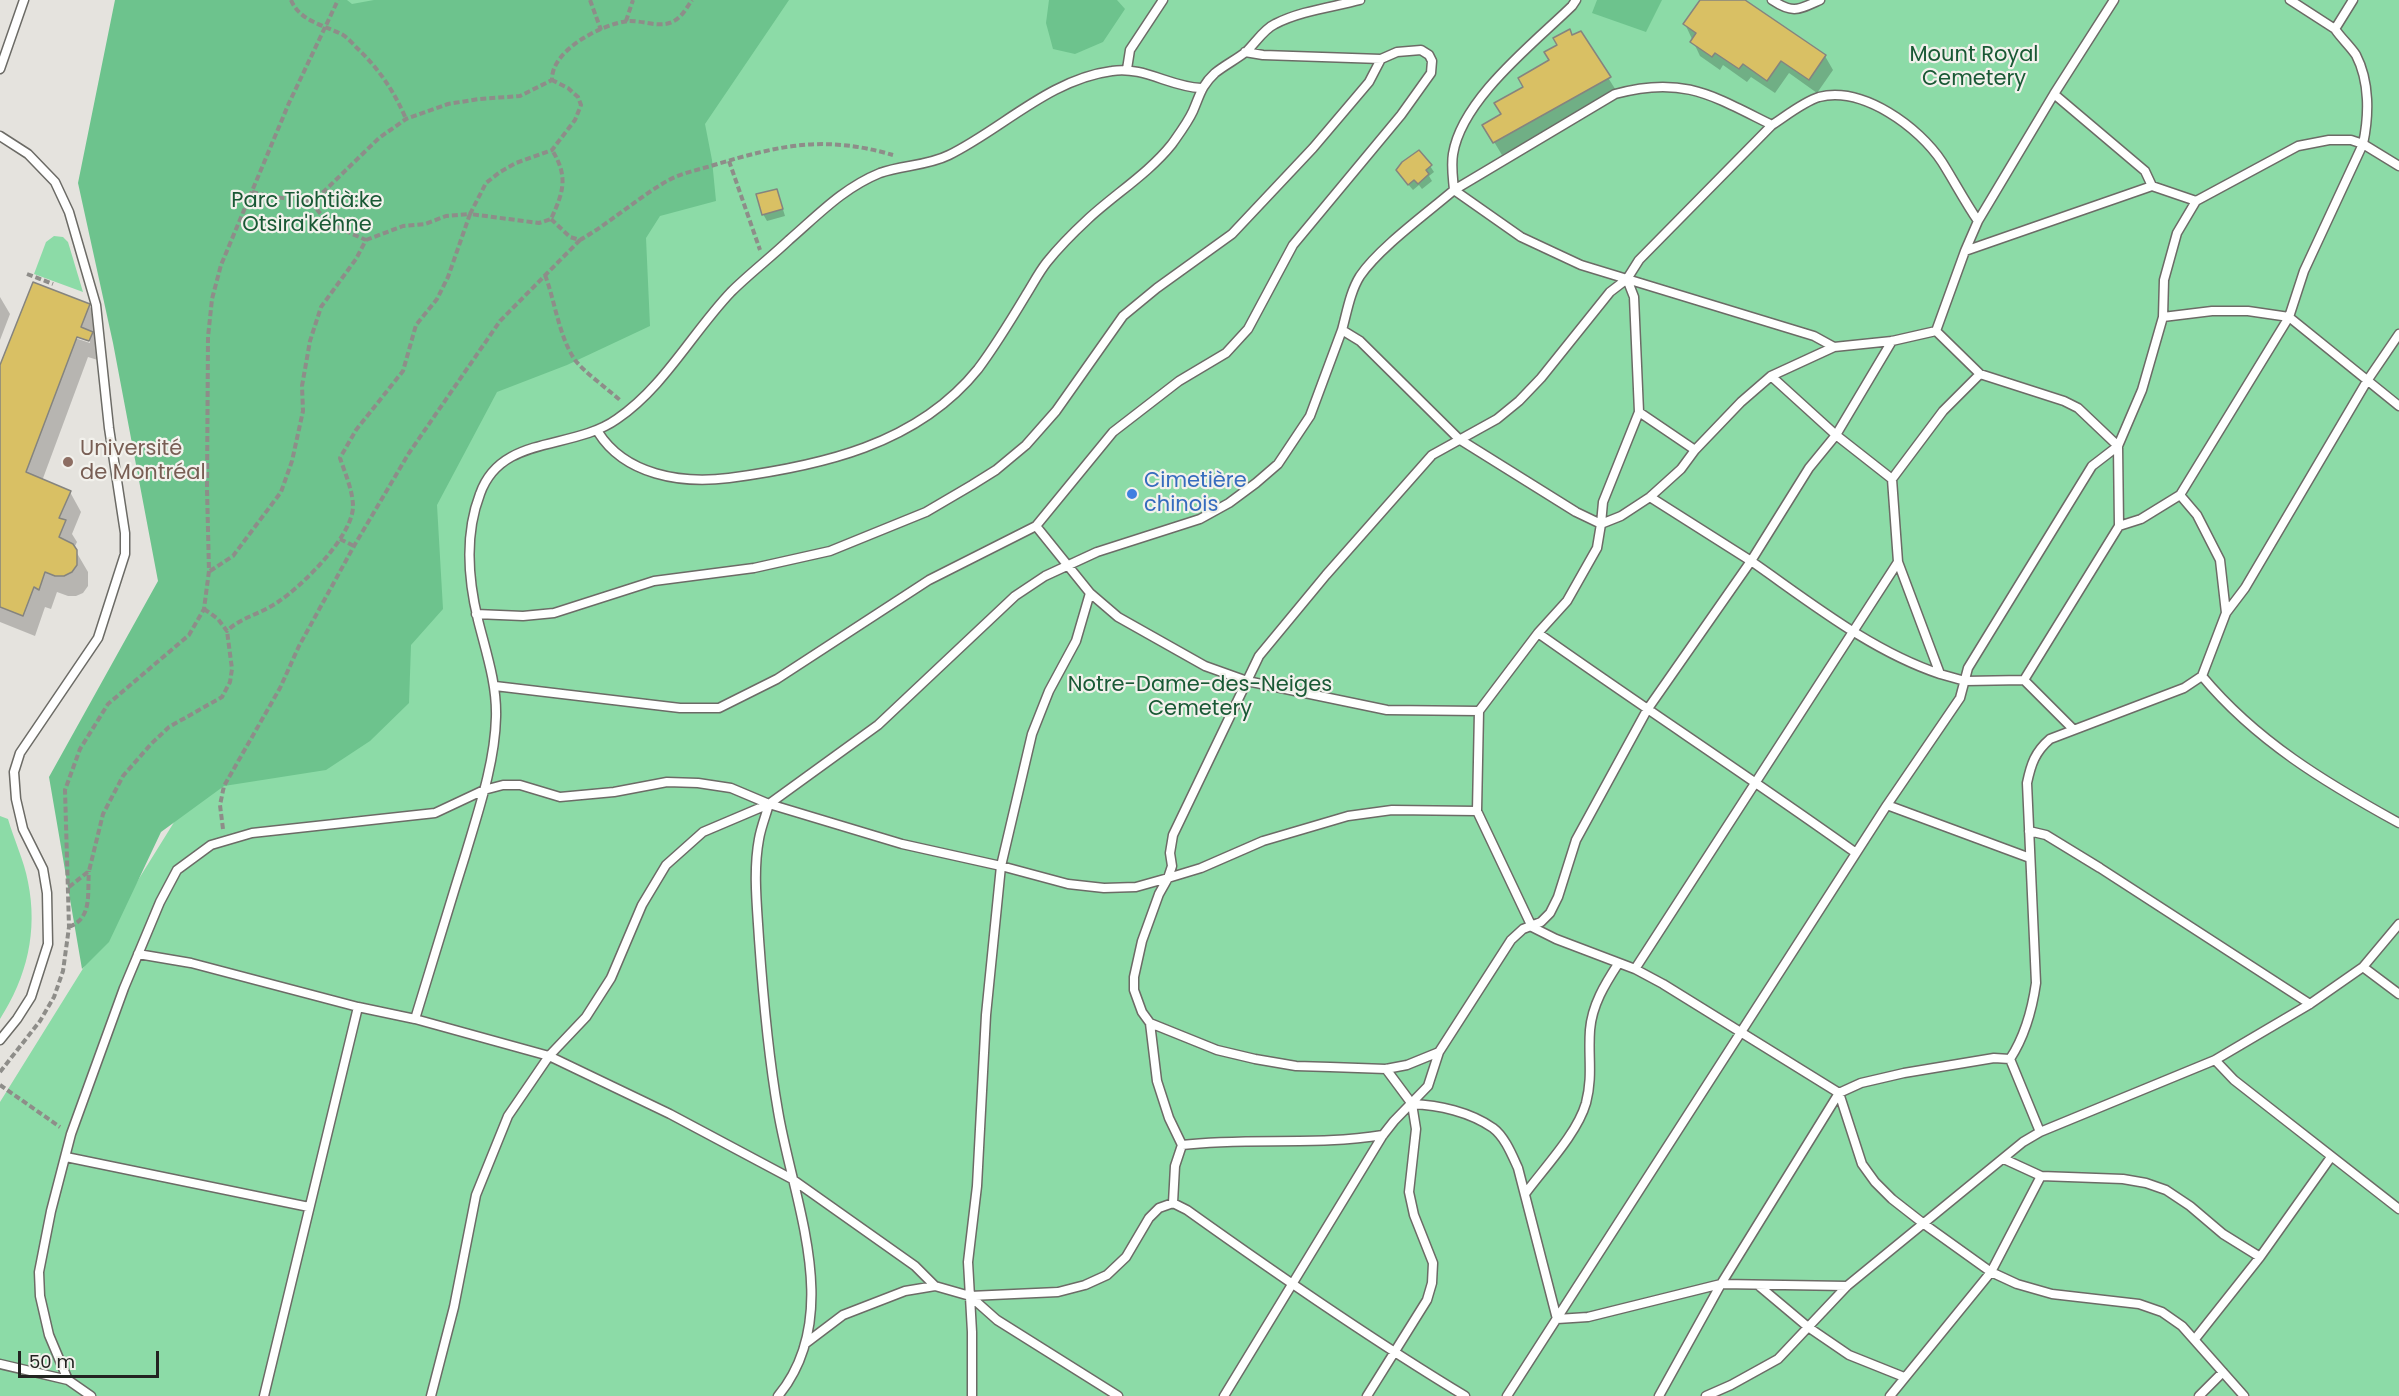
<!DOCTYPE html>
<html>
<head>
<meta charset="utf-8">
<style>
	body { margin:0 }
	#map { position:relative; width:2399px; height:1396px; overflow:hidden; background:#e5e3de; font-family:Poppins,sans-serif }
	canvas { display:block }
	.scale { position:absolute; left:18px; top:1351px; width:141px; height:27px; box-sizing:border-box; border:3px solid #232321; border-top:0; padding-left:8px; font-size:18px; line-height:21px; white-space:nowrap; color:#232321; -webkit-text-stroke:4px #f2f1ec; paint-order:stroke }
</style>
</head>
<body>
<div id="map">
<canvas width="2399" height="1396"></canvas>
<div class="scale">50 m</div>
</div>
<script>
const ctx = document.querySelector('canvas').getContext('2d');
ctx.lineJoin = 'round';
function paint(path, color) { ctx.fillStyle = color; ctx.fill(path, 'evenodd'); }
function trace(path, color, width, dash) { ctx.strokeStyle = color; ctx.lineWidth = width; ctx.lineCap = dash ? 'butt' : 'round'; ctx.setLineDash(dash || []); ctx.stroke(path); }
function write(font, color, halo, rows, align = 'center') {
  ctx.font = font + ' Poppins,sans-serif'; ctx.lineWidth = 4.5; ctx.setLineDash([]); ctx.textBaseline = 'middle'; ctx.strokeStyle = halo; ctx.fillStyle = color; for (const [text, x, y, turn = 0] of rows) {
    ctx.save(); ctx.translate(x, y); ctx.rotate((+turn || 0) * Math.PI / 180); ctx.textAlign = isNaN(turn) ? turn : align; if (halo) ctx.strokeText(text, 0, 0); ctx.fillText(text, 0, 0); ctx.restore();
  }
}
const green = new Path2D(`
	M120,0H2399V1396H0V1102L260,684L163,584Z
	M54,236L63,237L68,242L83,292L34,274L46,242Z
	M0,816L8,819C14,840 24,860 28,882C38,931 27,977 0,1019Z`);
const forest = new Path2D(`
	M115,0H347L352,4L374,0H789L705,124L712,160L716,201L660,216L646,238L650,326L567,365L497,392L437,505L443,609L411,645L409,703L370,741L326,770L224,786L161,832L109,942L82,969L49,777L158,581L113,343L78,183Z
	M1049,0H1117L1125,9L1103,42L1075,54L1053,49L1046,23Z
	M1597,0H1662L1646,32L1592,13Z`);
const shadow = new Path2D(`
	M1701,0H1742L1825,56L1833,70L1817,93L1789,73L1775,93L1751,77L1747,82L1723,65L1720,70L1700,56L1685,24Z
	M1580,33L1617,92L1502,155L1484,125L1503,115L1573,37Z
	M1430,166L1434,172L1429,176L1432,181L1422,189L1419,185L1413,190L1402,177Z
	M777,190L785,216L767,221L763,214Z
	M0,297L10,314L0,340Z
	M89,305L101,326L95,340L103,354L101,361L88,357L42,481L70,492L81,512L72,534L77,542L74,548L88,572V586L83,593L76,596H68L57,592L51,609L45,607L35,636L0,622V366ZM70,333L90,340V343L69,336Z`);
const building = new Path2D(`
	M1700,0H1745L1826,55L1809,80L1781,61L1767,81L1743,64L1739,69L1715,53L1712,57L1690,42L1696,33L1683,24Z
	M1570,29L1572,35L1581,31L1611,77L1493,143L1482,125L1501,114L1494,103L1523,87L1518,78L1549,60L1544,52L1557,45L1553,38Z
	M1419,150L1432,165L1426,170L1429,174L1418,184L1414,180L1408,185L1396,170L1402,162Z
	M777,189L783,209L762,215L756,194Z
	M33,282L90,304L81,327L93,332L89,341L77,337L26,472L71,491L59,518L66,520L59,537L73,544L77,550V565L72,572L64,576H55L45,572L39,590L34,587L23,616L0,607V365Z`);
const path = new Path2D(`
	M291,0C300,22 325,25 343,35C348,38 353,44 357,48C379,69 394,91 406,119
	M590,0L601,30
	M626,21L633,0
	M729,161L760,250
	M252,192L268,196L313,202
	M551,219L570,237L580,240C610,223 636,199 667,181C681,173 698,170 714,165C781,145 824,135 893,155
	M366,240L403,226L425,224L446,216L470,214L486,183L500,172L516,163L552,150L575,120L581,105L578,97L568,88L552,80
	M27,274L53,284
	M545,275C555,301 559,337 575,360C584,372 609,390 621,401
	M340,539L354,546
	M210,571L233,556L281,492L292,461L303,411L302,386L310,341L321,307L356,259L366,240C346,231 322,223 313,202L379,138L406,119L448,104L479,99L520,96L552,80C551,50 602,24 628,21C642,20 661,29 674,21C682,17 687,7 692,0
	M204,609L218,619L227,631C241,617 261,614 278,602C302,586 352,537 353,507C353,491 345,473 340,458L356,430L403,371L416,325L437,299L448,277L470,214L539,223L551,219C563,193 569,177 552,150
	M223,829L220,805L224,786L280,688L299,646L354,546L409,453L500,321L580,240
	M69,887L89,871L103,814L123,776L151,744L169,727L222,697L230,682L232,669L227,631
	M69,927C93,918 87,893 89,871
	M0,1072L40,1021L54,997L63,971L69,927L65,790L80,749L108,704L189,635L204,609L209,571L207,489L208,337L212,299L221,265L289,103L338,0
	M0,1085L60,1127`);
const service = new Path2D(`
	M1576,0L1572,6C1533,44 1462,99 1453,154C1451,166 1453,178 1454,190L1615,94C1683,75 1713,96 1772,125L1639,260L1627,279
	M1772,0C1793,14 1798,10 1820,0
	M2290,0L2335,29
	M2353,0L2335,29C2341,38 2350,46 2356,55C2370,82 2369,116 2363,144L2399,166
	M0,69L24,0
	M1127,69L1130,50L1163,0
	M2054,94L2145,171L2152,186L2196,201
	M1772,125C1786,116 1803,102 1819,97C1863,86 1919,127 1942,162C1954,181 1965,202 1978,221L1965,251
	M0,136L28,154L55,182L69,212L96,305L109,428L125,533V554L98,638L20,753L14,772L16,799L23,829L43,869L47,893L48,944L31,997L17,1019L0,1040
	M1978,221L2054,94L2114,0
	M2163,317L2212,311H2248L2289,317L2399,406
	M1342,330C1347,312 1350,292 1360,276C1379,248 1426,214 1454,190L1521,237L1581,265L1814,336L1834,347L1892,341L1936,331
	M1980,374L1936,331L1965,251L2152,186
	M1771,376L1836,435L1892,479
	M1639,412L1695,450
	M598,432C625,475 681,484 729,478C820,466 917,445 978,369C996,345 1011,320 1026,295C1033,284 1039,272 1047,262C1059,247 1074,232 1088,219C1115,194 1149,173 1172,144C1179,134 1188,122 1193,111C1200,95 1201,86 1215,73C1225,65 1237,59 1247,51C1256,42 1264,29 1275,24C1300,11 1333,7 1360,0
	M1650,497L1751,561L1809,468L1836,435L1892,341
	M1036,526L1090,593
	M2119,526L2141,519L2180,495
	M1898,562L1635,969L1663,984L1839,1093L1862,1164L1875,1182L1892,1199L1924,1224L1991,1272L2017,1284L2052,1294L2139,1304L2162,1312L2182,1326L2244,1396
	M476,614L523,616L554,613L654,581L754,568L830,551L926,512L972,485L996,470L1026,445L1056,411L1123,316L1157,288L1232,234L1313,148L1369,82L1381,59L1263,55L1245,52
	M1538,633C1644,708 1751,778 1856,853
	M2202,676C2256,741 2326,783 2399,823
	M495,686L680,708H719L777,679L929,580L1036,526L1113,432L1179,381L1226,353L1248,329L1293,245L1401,115L1431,73L1432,61L1429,55L1421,50L1397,52L1381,59
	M1479,711L1477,811L1532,927L1556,939L1635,969
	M2073,729L2024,680L2119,526L2118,446L2142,390L2163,317L2164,280L2177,233L2196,201L2298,146L2329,140H2351L2363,144L2304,271L2289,317L2180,495L2197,515L2220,560L2226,613
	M769,804L878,725L1015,596L1045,576L1097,552L1200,519L1229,503L1256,483L1278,464L1310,416L1342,330L1360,341L1459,439L1576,512L1601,524L1603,502L1639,412L1634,297L1627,279L1610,292L1541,378L1519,401L1497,419L1432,455L1326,575L1259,656L1173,835L1170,853L1172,866L1168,878L1159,894L1142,941L1134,977V990L1142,1012L1150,1023L1157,1081L1169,1118L1182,1145L1175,1166L1173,1203L1187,1210C1278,1275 1369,1338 1465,1396
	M1887,805L2030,858
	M2029,831L2046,835L2100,868L2310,1004
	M138,954L191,963L358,1007L415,1019L549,1056L670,1114L792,1179L915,1266L935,1286
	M2363,967L2399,994
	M415,1019C432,964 448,910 465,856C478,812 495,763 496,717C497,684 486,652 478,620C468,579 465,533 480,494C501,434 572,451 617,419C664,387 692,333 731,292C749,274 770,258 789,240C818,215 843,188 880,173C902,165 927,166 949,155C1002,129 1050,79 1112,71C1144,66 1170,87 1201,88
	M1150,1023L1217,1050L1255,1059L1296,1066L1330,1067L1386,1069L1407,1065L1439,1052L1511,940L1523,929L1541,922L1550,913L1558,897L1576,840L1647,710L1751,561C1810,602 1871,651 1940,674
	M2010,1059C2025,1036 2032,1011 2036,983L2027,783C2031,764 2035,752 2050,739L2184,688L2202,676L2226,613L2245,588L2367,381L2399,334
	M2215,1060L2234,1080L2399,1209
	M1386,1069L1412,1104
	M1182,1145C1249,1137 1317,1146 1383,1135
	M66,1157L309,1207
	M2004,1159L2041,1176L2123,1179L2146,1183L2166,1190L2190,1206L2223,1234L2260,1257
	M1525,1194C1544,1168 1577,1134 1586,1103C1593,1076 1588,1057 1590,1030C1592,1005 1605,984 1618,964
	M1758,1285L1808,1327L1849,1355L1904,1377
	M970,1296L997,1320L1118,1396
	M2195,1339L2260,1257L2331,1157
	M806,1343L843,1315L905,1291L935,1286L970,1296L1058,1292L1085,1285L1107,1275L1126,1257L1149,1218L1159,1208L1173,1203
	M0,1364L68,1380
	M91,1396L68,1380L49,1335L40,1296L39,1272L51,1211L71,1134L124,988L160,902L177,870L211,845L252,833L435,813L484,790L503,785H520L560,797L614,792L667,782L698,783L731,788L769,804L902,844L1001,866L1068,884L1104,888L1136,887L1168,878L1201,868L1263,841L1348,816L1392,810L1477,811
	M264,1396L358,1007
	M431,1396L454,1307L476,1195L508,1116L549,1056L586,1017L611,978L642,905L666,865L703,832L769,804C766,815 761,827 759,839C753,871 757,906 759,939C763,996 768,1054 778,1111C793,1201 845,1315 778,1396
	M972,1396V1332L968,1262L977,1186L986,1015L1001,866L1032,734L1049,691L1076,641L1090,593L1118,617L1205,666L1247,681L1387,710L1479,711L1538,633L1567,601L1597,548L1601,524L1621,516L1650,497L1681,469L1695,450L1741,402L1771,376L1834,347
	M1224,1396L1383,1135L1394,1121L1428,1086L1439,1052
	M1367,1396L1427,1300L1432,1283L1433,1263L1414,1215L1409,1192L1416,1129L1412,1104C1439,1105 1470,1112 1493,1128C1505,1137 1512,1155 1518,1168L1557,1319L1588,1317L1721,1284L1847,1286
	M1507,1396L1887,805L1960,698L1968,668L2092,466L2118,446L2078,408L2064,401L1980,374L1943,411L1892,479L1898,562L1940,674L1965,681L2024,680
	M1659,1396L1721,1284L1839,1093L1861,1083L1904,1073L1994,1058L2010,1059L2040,1132
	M1706,1396L1731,1385L1778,1359L1847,1286L2023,1142L2040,1132L2215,1060L2310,1004L2363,967L2399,924
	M1890,1396L1991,1272L2041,1176
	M2199,1396L2223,1372`);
const markers = [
	[68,462,6,"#8d6e63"],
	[1132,494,6,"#3f7fe0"]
];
const parkNames = [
	["Mount Royal",1974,56],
	["Cemetery",1974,80],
	["Parc Tiohtià:ke",307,202],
	["Otsira'kéhne",307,226],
	["Notre-Dame-des-Neiges",1200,686],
	["Cemetery",1200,710]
];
const educationNames = [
	["Université",80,450],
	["de Montréal",80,474]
];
const shopNames = [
	["Cimetière",1144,482],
	["chinois",1144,506]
];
paint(green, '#8cdba7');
paint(forest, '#6dc38d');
paint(shadow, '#0003');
paint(building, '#d9c064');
trace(building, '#85847f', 1.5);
trace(service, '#6c6b66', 11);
trace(path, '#8e8d89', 4, [6, 3]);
trace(service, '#fff', 8);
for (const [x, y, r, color] of markers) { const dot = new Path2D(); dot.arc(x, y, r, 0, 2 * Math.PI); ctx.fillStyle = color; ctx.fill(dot); trace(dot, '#f2f1ec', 2); }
write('21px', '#195935', '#f2f1ec', parkNames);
write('21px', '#785e54', '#f2f1ec', educationNames, 'left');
write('21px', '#366cbe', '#f2f1ec', shopNames, 'left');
</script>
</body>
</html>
